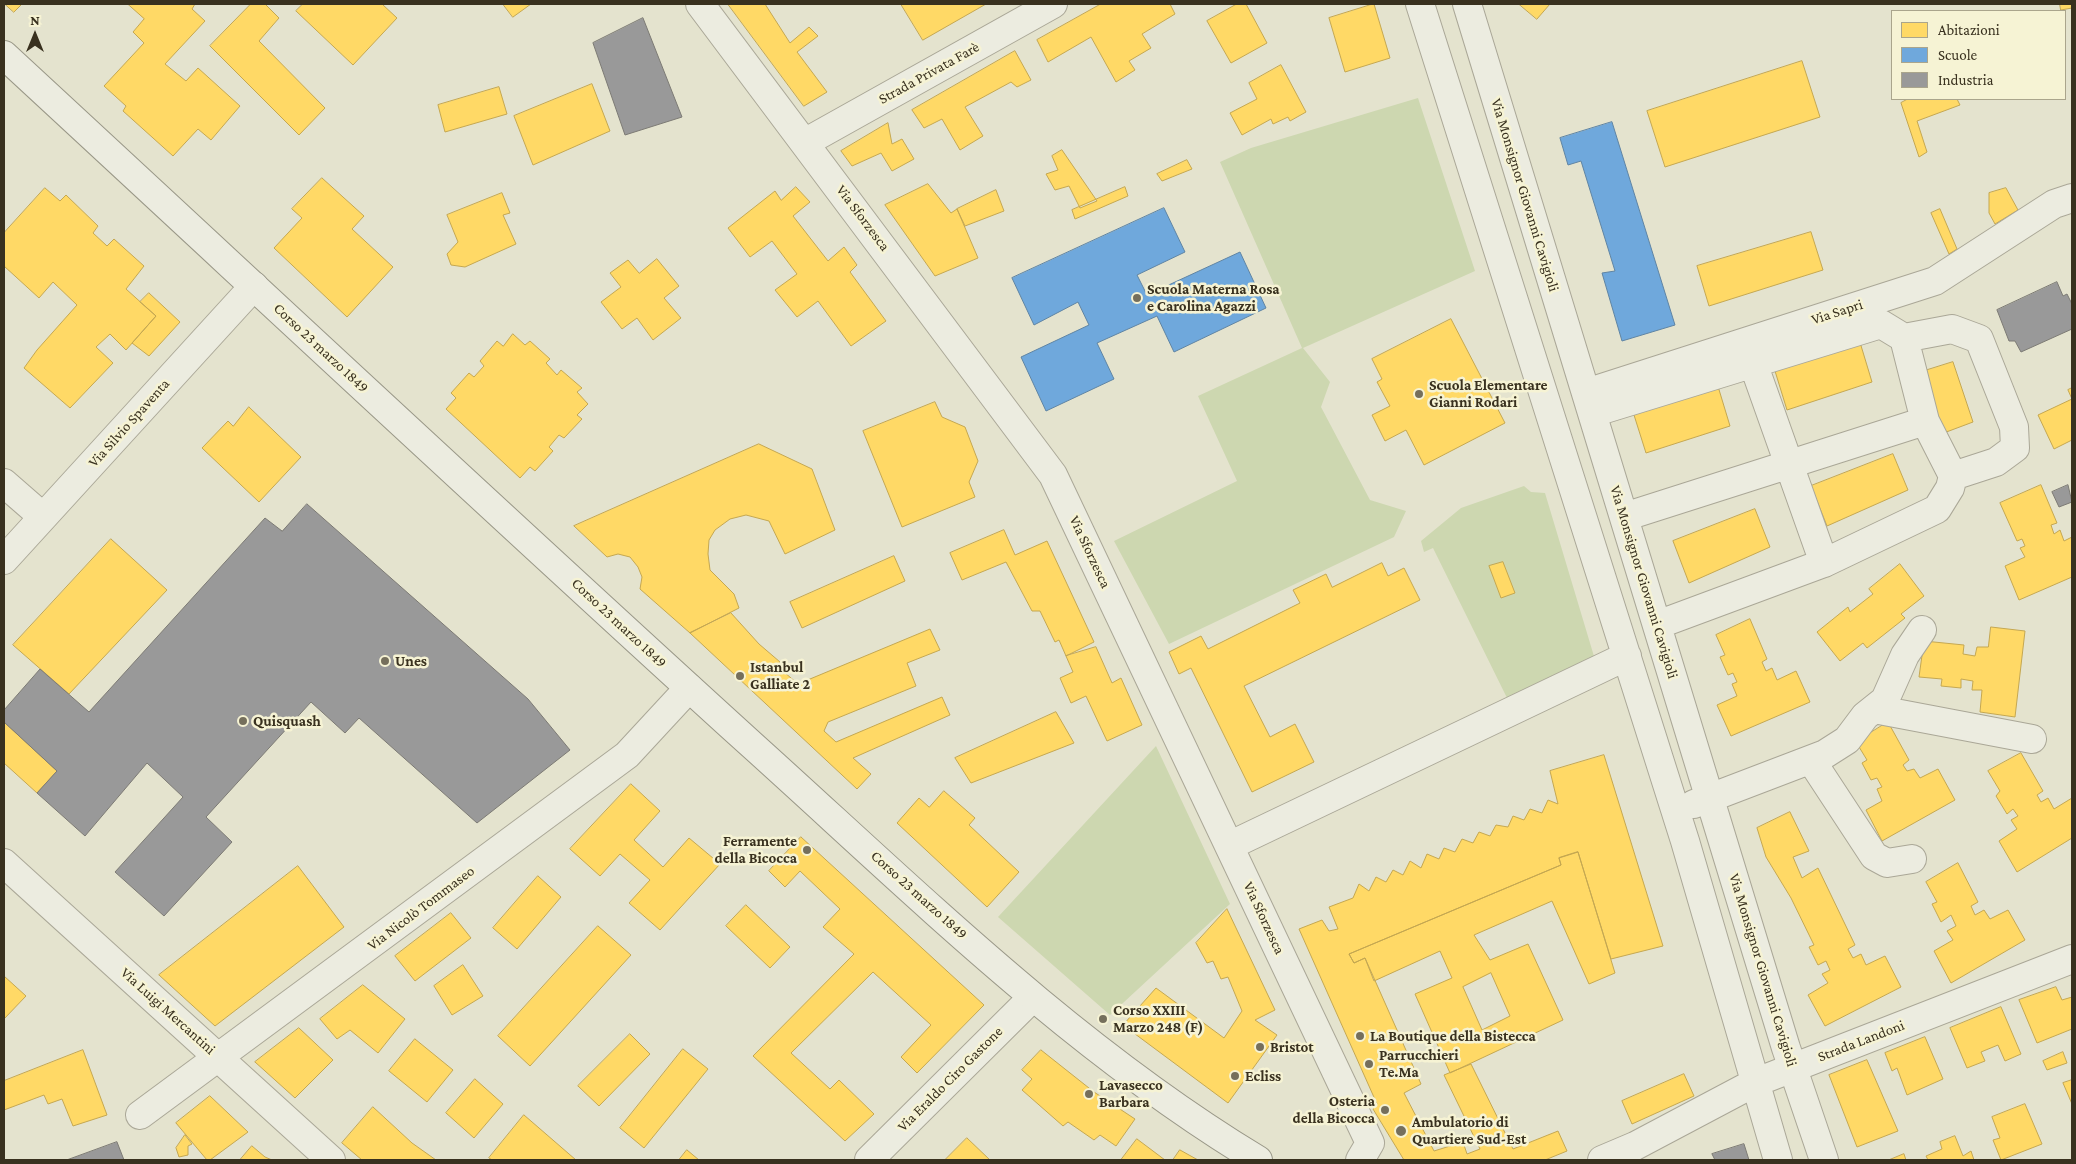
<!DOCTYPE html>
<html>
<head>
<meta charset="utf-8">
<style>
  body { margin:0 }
  #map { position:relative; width:2076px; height:1164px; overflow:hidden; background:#e4e3ce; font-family:"Crimson Pro",serif }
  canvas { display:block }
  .frame { position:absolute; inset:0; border:5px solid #39311f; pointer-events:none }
  .legend { position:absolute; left:1891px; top:10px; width:175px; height:90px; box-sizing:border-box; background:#f6f3d4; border:1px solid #aaa58c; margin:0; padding:6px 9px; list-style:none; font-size:15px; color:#39311f }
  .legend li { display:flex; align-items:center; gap:10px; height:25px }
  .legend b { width:25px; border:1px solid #aaa58c }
  .north { position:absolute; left:10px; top:10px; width:50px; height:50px; -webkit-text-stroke:4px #f6f3d4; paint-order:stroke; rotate:0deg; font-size:14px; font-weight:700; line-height:20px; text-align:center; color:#39311f }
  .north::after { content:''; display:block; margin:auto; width:18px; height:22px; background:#39311f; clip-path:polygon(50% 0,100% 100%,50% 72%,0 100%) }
</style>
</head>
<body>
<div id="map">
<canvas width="2076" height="1164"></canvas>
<div class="frame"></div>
<ul class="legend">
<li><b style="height:14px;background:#ffd966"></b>Abitazioni</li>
<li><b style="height:14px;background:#6fa8dc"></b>Scuole</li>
<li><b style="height:14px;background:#999"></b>Industria</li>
</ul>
<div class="north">N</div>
</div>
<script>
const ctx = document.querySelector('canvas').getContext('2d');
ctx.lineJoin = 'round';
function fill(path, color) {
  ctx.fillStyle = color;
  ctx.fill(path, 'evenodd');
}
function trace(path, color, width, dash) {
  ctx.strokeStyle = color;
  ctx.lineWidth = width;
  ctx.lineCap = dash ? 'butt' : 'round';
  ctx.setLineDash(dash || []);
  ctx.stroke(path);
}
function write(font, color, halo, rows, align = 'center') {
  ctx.font = font + ' "Crimson Pro",serif';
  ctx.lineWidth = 5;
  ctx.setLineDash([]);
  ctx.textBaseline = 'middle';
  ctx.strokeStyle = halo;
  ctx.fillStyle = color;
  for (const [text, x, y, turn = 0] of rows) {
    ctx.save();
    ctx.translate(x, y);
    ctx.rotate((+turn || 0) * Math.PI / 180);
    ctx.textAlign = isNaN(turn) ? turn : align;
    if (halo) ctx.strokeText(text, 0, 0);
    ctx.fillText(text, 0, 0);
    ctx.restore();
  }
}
fill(new Path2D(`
  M1418,98L1475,271L1303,348L1330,382L1321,407L1370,500L1406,511L1394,537L1169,644L1114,541L1237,481L1198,396L1302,348L1220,162L1251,148Z
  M1524,486L1531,492L1545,493L1596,663L1510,704L1433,548L1424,552L1421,541L1461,508Z
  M1156,746L1230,904L1110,1015L998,917Z`), '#cdd7b0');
const homes = new Path2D(`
  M5,4H22L14,12Z
  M128,4H195L192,9L205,21L165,64L186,81L198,68L240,106L211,140L198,129L173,156L123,111L126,106L104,86L144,43L133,32L144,19Z
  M251,4H265L279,18L259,41L325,108L299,135L210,46Z
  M303,4H382L397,18L353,65L296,11Z
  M503,4H531L513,17Z
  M728,4H765L790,43L809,27L818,36L797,52L827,92L804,106Z
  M901,4H986L923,40Z
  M1101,4H1170L1175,14L1142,34L1151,48L1129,61L1135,70L1116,82L1091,37L1048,62L1037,40Z
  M1237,4H1246L1267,43L1231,63L1207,21Z
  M1374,4L1390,58L1345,72L1329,18Z
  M1519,4H1550L1537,19Z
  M2060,4H2072V8L2061,10Z
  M1015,51L1031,80L1017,87L1011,82L965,107L983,136L960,150L942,119L924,128L912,110Z
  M1802,61L1820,117L1665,167L1647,111Z
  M1281,65L1306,112L1290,121L1288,117L1273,124L1271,119L1242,135L1230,113L1257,99L1249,83Z
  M592,84L610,131L533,165L514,116Z
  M499,87L507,114L445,132L438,105Z
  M1908,99H1957L1960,105L1917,121L1927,152L1919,157L1901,103Z
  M888,123L892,144L902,139L914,159L892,171L881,153L852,166L841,151Z
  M1062,150L1097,201L1080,208L1069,186L1055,190L1046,174L1058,170L1052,156Z
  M1187,160L1192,169L1162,181L1157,174Z
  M322,178L364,216L352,229L393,267L347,317L274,248L302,218L292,209Z
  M928,184L951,213L957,209L978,258L935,276L885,205Z
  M796,187L810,202L793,216L828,261L844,247L857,265L850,272L886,321L851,346L818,301L797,317L775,290L797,274L772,241L750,257L728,228L775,191L781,200Z
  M1125,187L1128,196L1075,219L1072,210Z
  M45,188L60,201L66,195L98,226L93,233L107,246L114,239L144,266L126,289L156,316L126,350L110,334L96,347L113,363L70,408L24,368L37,350L77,305L53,282L39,298L4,266V233Z
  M2006,188L2018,210L1995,224L1989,213V193Z
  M996,190L1004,211L965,226L957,209Z
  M502,193L510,213L503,215L516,244L465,267L451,265L447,254L458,242L447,215Z
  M1940,209L1957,249L1949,254L1931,213Z
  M1811,232L1823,270L1709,306L1697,266Z
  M657,259L679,286L664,298L681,318L653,340L637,318L622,329L601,302L621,287L610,273L628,260L639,273Z
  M149,293L180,322L149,356L132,343L156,316L140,302Z
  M1451,319L1505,423L1424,465L1406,430L1385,441L1372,415L1390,406L1377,382L1382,379L1372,359Z
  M513,334L525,345L530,341L550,359L546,363L557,375L561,370L582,388L577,392L588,404L577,415L582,419L564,438L559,435L549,447L553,451L535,471L530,467L520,478L446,409L456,398L451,393L469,373L474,377L484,366L480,361L497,341L503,346Z
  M1859,339L1872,382L1787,410L1775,371Z
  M1953,362L1973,422L1941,434L1918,373Z
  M1717,383L1730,426L1646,453L1634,415Z
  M2072,388V440L2054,449L2038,415L2072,399L2068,390Z
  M935,402L942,417L965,427L978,461L969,482L975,497L902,527L863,431Z
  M249,407L301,457L259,502L202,448L228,421L233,426Z
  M759,444L812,469L835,530L785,554L769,521L746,515L730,519L715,530L709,540L708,554L710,570L734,594L739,608L690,633L640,589L642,577L638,567L630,557L618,554L607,557L574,526Z
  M1893,454L1908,490L1827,526L1811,486Z
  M2041,485L2057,523L2051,525L2054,534L2060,530L2064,541L2072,537V577L2019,600L2005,566L2025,557L2020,548L2025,546L2022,539L2017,541L2000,503Z
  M1755,509L1770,547L1689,583L1673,541Z
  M1004,530L1015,555L1047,541L1094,642L1066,656L1059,640L1055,642L1040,611H1032L1006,562L962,580L950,553Z
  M111,539L167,590L69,694L13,645Z
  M894,556L905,581L802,628L790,602Z
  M1503,562L1515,593L1501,598L1489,566Z
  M1382,563L1388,576L1404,568L1420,600L1244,686L1270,737L1295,724L1314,762L1252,792L1191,668L1179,674L1169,652L1201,636L1208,649L1300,603L1293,590L1326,574L1332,587Z
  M1900,564L1924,596L1901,614L1905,618L1867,648L1863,643L1840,661L1817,632L1848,607L1850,612L1873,594L1869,589Z
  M731,613L759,644L780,662L777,666L798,684L930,629L940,650L907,663L916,686L828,722L824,731L836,742L942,697L950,715L853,758L871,774L857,789L690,633Z
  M1750,619L1767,659L1762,662L1766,671L1772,668L1777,680L1796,671L1810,702L1731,736L1717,705L1737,696L1732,684L1737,682L1733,673L1728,675L1720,657L1725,655L1716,635Z
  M1991,627L2025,631L2015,717L1980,712L1982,690H1972L1973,681L1961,679V688L1941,686L1942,679L1919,677L1924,641L1964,645L1963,654L1975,656L1977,647H1988Z
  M1096,647L1112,683L1121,678L1142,725L1107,741L1086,696L1071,703L1060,678L1073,672L1066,656Z
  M1056,712L1074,743L971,783L955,758Z
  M4,722L57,771L37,793L4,763Z
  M1888,722L1909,760L1903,765L1907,771L1914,769L1920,778L1938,769L1955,800L1882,841L1866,810L1882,801L1877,789L1882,787L1877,778L1871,780L1862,763L1867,760L1856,742Z
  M2021,753L2043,791L2037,795L2041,802L2048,798L2054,809L2072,798V838L2017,872L1999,841L2017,829L2011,820L2018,816L2013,809L2007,814L1996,796L2000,791L1988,771Z
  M1604,755L1663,946L1611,959L1578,852L1559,858L1561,865L1349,954L1354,963L1365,958L1421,1084L1404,1093L1434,1151L1463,1142L1467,1154L1480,1149L1444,1075L1471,1064L1513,1149L1558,1131L1567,1151L1545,1160H1404L1373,1109L1377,1104L1299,929L1322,920L1329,931L1338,929L1329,907L1353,898L1359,884L1369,891L1376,877L1386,882L1393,870L1403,875L1410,861L1421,868L1427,854L1439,859L1444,848L1455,852L1462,839L1473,843L1479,832L1490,836L1496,825L1508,827L1513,816L1524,820L1530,809L1542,813L1548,800L1558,804L1550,771Z
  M631,784L660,811L634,840L663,867L689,838L720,864L660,930L629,903L650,880L620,854L600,876L570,849Z
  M944,791L975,818L969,825L1019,872L987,907L897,823L919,798L929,807Z
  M1790,812L1809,851L1793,857L1802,878L1818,868L1855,945L1848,949L1853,958L1861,954L1866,965L1885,956L1901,987L1825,1026L1808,995L1828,983L1822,974L1830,970L1826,961L1818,965L1809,947L1814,945L1791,898L1766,857L1757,828Z
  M801,837L984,1005L917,1073L901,1057L931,1025L873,972L791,1053L830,1089L839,1080L874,1114L845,1141L753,1056L854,954L823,927L840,909L800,871L785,887L769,871Z
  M1578,852L1615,973L1589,984L1552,901L1474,935L1490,960L1528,944L1563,1020L1450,1073L1415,994L1452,978L1440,951L1374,981L1365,958L1354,963L1349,954L1561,865L1559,858ZM1491,973L1510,1016L1482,1030L1463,987Z
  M1958,863L1978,902L1971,906L1975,915L1984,910L1990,919L2008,910L2025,940L1951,983L1934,951L1953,940L1947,931L1956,926L1951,915L1941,922L1932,904L1937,902L1926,882Z
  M298,866L344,927L215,1026L159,975Z
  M538,876L561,897L517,949L493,928Z
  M746,905L790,947L770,968L726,926Z
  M1227,909L1275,1010L1255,1020L1277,1035L1228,1103L1123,1025L1156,988L1224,1038L1242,1011L1228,977L1221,979L1213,961L1207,963L1196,943Z
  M451,913L471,938L415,981L395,956Z
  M598,926L631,955L530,1066L498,1036Z
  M463,965L483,996L452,1015L434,986Z
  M4,976L26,996L4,1019Z
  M363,985L405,1019L378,1053L350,1030L337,1039L320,1019Z
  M2056,987L2062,1000L2072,997V1029L2037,1043L2019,1000Z
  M2001,1007L2021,1054L2005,1061L1998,1045L1981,1052L1985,1061L1967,1068L1950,1028Z
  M299,1028L333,1060L295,1098L255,1062Z
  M630,1034L650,1054L599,1106L578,1086Z
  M1925,1037L1943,1079L1907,1095L1897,1068L1892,1071L1885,1053Z
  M415,1039L453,1070L427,1102L389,1071Z
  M683,1049L708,1069L644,1148L620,1128Z
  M83,1050L107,1115L73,1126L62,1099L48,1104L44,1095L4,1110V1081Z
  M1041,1050L1094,1092L1135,1119L1116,1146L1100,1135L1094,1140L1068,1122L1063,1126L1022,1090L1032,1079L1022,1070Z
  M2063,1052L2067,1063L2047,1070L2043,1061Z
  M1867,1060L1898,1131L1857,1147L1829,1075Z
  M1684,1074L1694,1096L1632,1124L1622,1101Z
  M475,1079L503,1104L474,1138L446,1113Z
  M2072,1080V1104L2063,1083Z
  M210,1096L248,1132L210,1160H207L176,1123Z
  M2025,1104L2042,1144L2001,1160L1993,1140L2000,1138L1992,1117Z
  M373,1107L412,1143L436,1160H362L342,1143Z
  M524,1115L576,1160H492L489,1158Z
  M185,1135L192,1144L188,1146V1155L179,1157L176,1148Z
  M1955,1136L1963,1156L1971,1151L1974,1160H1928L1926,1156L1942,1149L1940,1142Z
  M967,1138L990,1160H945Z
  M1137,1139L1165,1160H1121Z
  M252,1146L265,1157L272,1160H240Z
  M687,1150L699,1160H679Z
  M1180,1150L1198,1160H1173Z
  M1904,1154L1906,1160H1889Z`);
fill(homes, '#ffd966');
trace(homes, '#c4a751', 1);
const schools = new Path2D(`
  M1612,122L1675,325L1622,341L1602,273L1615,271L1581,161L1568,165L1560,138Z
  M1164,208L1185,252L1137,275L1147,295L1240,252L1266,308L1174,352L1157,316L1097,343L1114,379L1046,411L1021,357L1089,325L1078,302L1034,325L1012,278Z`);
fill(schools, '#6fa8dc');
trace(schools, '#5f84a3', 1);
const industry = new Path2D(`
  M643,18L682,117L625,135L593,43Z
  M2057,282L2063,296L2067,294L2072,304V329L2021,352L2015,341H2009L1997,310Z
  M2068,485L2072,502L2059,507L2052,492Z
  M307,504L528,699L570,750L477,823L359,718L345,733L311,702L206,817L232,842L164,916L115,872L183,797L147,763L85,836L37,793L57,771L4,722V710L40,669L89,712L265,518L282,531Z
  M117,1142L124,1160H67Z
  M1744,1144L1749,1160H1715L1712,1154Z`);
fill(industry, '#999');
trace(industry, '#7c7a74', 1);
const street = new Path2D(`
  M700,4L1053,475L1370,1143L1360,1160
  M1420,4L1685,841L1778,1160
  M1467,4L1786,1048L1824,1160
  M806,142L1053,4
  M1753,363L1824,563
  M1586,393L1935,281L2054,204L2072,198
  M1592,413L1881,324L1904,338
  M4,483L43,517
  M1624,517L1925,421L1904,338L1952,329L1979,339L2014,427L2015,448L1996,462L1953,476L1925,421
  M4,560L254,286
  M1657,625L1824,563L1937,509L1950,488L1953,476
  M1874,709L2032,739
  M1811,760L1874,856L1887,863L1912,859
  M1694,804L1825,754L1847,740L1865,716L1885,700L1905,655L1922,630
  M1229,846L1627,656
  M4,863L331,1160
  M140,1115L627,755L689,688
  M869,1160L1032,998
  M1602,1160L1635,1146L1754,1083L2072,959`);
const secondary = new Path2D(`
  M4,55C253,285 501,517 752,745C914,891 1071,1047 1258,1160`);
trace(street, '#aaa797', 30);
trace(secondary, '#999787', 30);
trace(street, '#ecece0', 28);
trace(secondary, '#ecece0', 28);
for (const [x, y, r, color] of [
  [1137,298,5,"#756f5c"],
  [1419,394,5,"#756f5c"],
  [385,661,5,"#756f5c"],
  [740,676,5,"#756f5c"],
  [243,721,5,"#756f5c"],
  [807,850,5,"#756f5c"],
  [1103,1019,5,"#756f5c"],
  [1360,1036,5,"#756f5c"],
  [1260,1047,5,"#756f5c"],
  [1369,1064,5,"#756f5c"],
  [1235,1076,5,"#756f5c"],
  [1089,1094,5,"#756f5c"],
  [1385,1110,5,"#756f5c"],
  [1401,1131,6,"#756f5c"]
]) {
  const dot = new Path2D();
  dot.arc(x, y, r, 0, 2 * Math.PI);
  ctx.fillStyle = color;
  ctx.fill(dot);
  trace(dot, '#f6f3d4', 2);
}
write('15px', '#39311f', '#f6f3d4', [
  ["Strada Privata Farè",929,73,-29],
  ["Via Monsignor Giovanni Cavigioli",1525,195,73],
  ["Via Sforzesca",863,218,53],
  ["Via Sapri",1837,312,-18],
  ["Corso 23 marzo 1849",321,348,43],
  ["Via Silvio Spaventa",129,423,-48],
  ["Via Sforzesca",1090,552,65],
  ["Via Monsignor Giovanni Cavigioli",1644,582,73],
  ["Corso 23 marzo 1849",619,623,43],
  ["Corso 23 marzo 1849",919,895,42],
  ["Via Nicolò Tommaseo",421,908,-37],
  ["Via Sforzesca",1264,918,65],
  ["Via Monsignor Giovanni Cavigioli",1763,970,73],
  ["Via Luigi Mercantini",168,1011,42],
  ["Strada Landoni",1861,1041,-21],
  ["Via Eraldo Ciro Gastone",950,1079,-45]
]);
write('bold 15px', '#39311f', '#f6f3d4', [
  ["Scuola Materna Rosa",1147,289],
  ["e Carolina Agazzi",1147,306],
  ["Scuola Elementare",1429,385],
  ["Gianni Rodari",1429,402],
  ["Unes",395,661],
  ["Istanbul",750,667],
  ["Galliate 2",750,684],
  ["Quisquash",253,721],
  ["Ferramente",797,841,"right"],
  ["della Bicocca",797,858,"right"],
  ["Corso XXIII",1113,1010],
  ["Marzo 248 (F)",1113,1027],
  ["La Boutique della Bistecca",1370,1036],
  ["Bristot",1270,1047],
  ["Parrucchieri",1379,1055],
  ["Te.Ma",1379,1072],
  ["Ecliss",1245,1076],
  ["Lavasecco",1099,1085],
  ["Barbara",1099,1102],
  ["Osteria",1375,1101,"right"],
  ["della Bicocca",1375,1118,"right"],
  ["Ambulatorio di",1412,1122],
  ["Quartiere Sud-Est",1412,1139]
], 'left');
</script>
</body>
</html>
